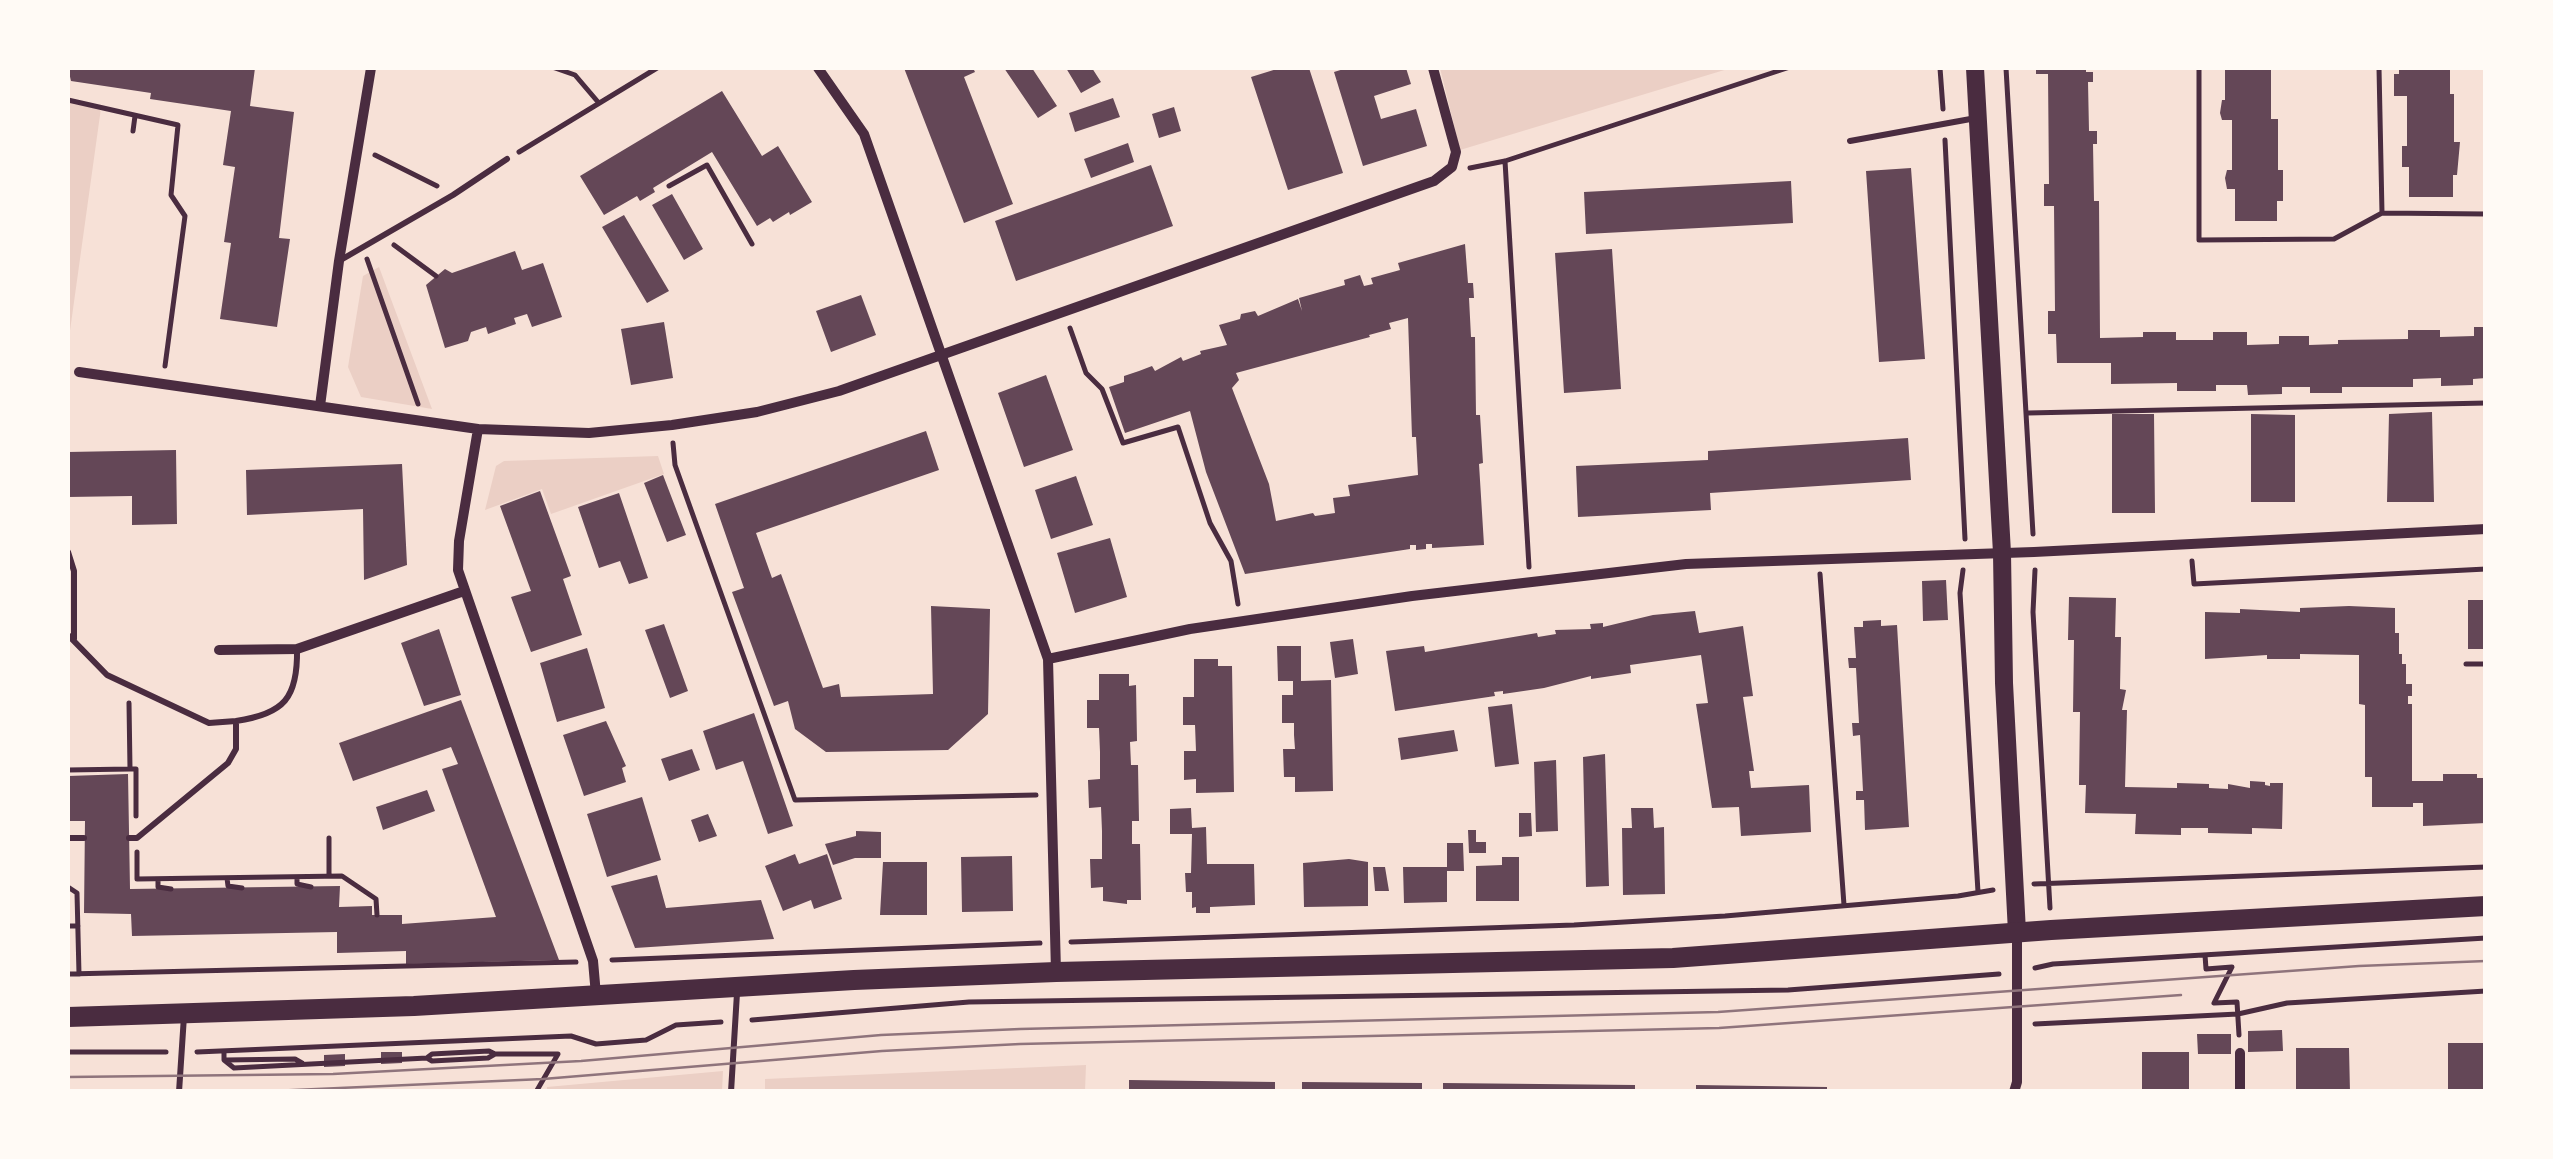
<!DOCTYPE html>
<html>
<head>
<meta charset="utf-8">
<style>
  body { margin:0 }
  #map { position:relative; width:2553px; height:1159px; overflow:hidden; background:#f7e1d7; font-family:"Crimson Pro",serif }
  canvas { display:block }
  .frame { position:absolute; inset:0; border:70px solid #fffaf5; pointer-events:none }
</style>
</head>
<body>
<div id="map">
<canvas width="2553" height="1159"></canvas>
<div class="frame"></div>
</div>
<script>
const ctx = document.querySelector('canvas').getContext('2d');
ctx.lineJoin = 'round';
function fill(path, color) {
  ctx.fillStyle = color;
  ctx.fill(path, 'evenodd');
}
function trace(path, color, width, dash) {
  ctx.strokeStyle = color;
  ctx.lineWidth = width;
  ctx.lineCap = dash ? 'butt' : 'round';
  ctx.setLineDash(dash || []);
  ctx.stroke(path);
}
fill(new Path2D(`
  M1440,68H1731L1460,150Z
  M68,100L101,108L68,345Z
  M379,267L432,409L361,397L348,367L363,276Z
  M658,456L664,474L551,514L542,489L485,510L496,466L504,461Z
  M1086,1065L1085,1091H765V1079Z
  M723,1071L722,1091H547V1087Z`), '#ebcfc5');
fill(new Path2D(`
  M68,68H255L250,106L294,112L279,238L290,239L277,327L220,319L231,243L224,242L235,167L223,165L231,111L150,99L151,93L71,81Z
  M904,68H973L975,72L964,77L1013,204L964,223Z
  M1004,68H1032L1057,106L1038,118Z
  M1066,68H1092L1101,82L1081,93Z
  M1280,68H1309L1343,173L1288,190L1251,77Z
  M1347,68H1406L1411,84L1374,96L1381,119L1416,109L1427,146L1363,166L1334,72Z
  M2036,68H2086V72H2093V82H2088L2089,131H2097V144H2093L2094,201H2099L2100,338L2143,337V332H2176V340H2213V332H2247V345L2279,344V336H2309V345L2338,344V340L2408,339V330H2440V337L2474,336V327H2486V378L2473,379V385L2441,386V378L2413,379V387H2342V393H2310V387H2282V394L2248,395L2247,385H2216V391H2177V383L2111,384V363H2057L2056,334H2048V311H2055L2054,206H2044V184H2049L2048,74H2036Z
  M2225,68H2271V119H2278V170H2283V201H2277V221H2235V189H2227L2225,178L2227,170H2232V120H2222L2220,113L2222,100H2225Z
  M2399,68H2450V94H2454V142H2460L2457,175H2453V197H2409V167H2402V146H2407V96H2394V74H2399Z
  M722,91L762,156L778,146L812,202L790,215L789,212L773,222L770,218L757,226L712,152L653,188L655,192L640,201L637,196L604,215L580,176Z
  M1113,98L1120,117L1075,132L1069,113Z
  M1174,107L1181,131L1159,138L1152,114Z
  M1128,143L1134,162L1091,178L1084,159Z
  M1151,165L1173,226L1016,281L995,221Z
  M1911,168L1925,359L1879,362L1866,171Z
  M1791,181L1793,223L1586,234L1584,192Z
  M672,194L703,249L684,260L652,205Z
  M624,215L669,291L647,303L602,227Z
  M1465,244L1468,283H1473L1474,298H1469L1471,337H1475L1476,415H1480L1483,463L1479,464L1484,545L1432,548V544H1426V549L1416,550V545H1410V549L1245,574L1206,472L1190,411L1125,433L1109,387L1124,382V376L1139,371L1152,366L1155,371L1181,357L1183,361L1201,354L1200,351L1227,345L1219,325L1240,319L1241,314L1255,311L1258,316L1298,299L1302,311L1299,298L1345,285L1344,280L1360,275L1364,286L1373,284L1371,278L1400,270L1398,263ZM1408,318L1412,437H1416L1418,475L1348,485L1350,496L1333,498L1335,513L1315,516L1313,513L1276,521L1269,484L1232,388L1239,380L1236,373L1370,337L1369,335L1391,329L1389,323Z
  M1612,249L1621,389L1564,393L1555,253Z
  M515,251L522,270L543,263L562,317L532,327L527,314L514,318L516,324L488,334L486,327L471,332L468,341L445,348L426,285L445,269L452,273Z
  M861,295L876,335L831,352L816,311Z
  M664,322L673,378L631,385L621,329Z
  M1046,375L1073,450L1024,467L998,393Z
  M2432,412L2434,502H2387L2389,414Z
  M2112,414H2154L2155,513H2112Z
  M2251,414L2295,415V502H2251Z
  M926,431L939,470L756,533L772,578L781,574L823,688L839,684L841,697L933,694L931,606L990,609L988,714L948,750L826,752L795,729L788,701L774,706L732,592L744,588L715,504Z
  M1908,438L1911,480L1710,493L1711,510L1578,517L1576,466L1708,460V451Z
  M176,450L177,524L132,525V496L68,497V452Z
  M402,464L407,565L364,580L363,509L247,515L246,470Z
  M663,475L686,535L667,542L644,483Z
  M1076,476L1093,525L1051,539L1035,490Z
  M540,491L571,576L563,579L582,635L531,652L511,597L531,591L500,506Z
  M619,493L648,578L629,584L620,561L599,568L578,507Z
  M1110,538L1127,597L1075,613L1057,553Z
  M1946,580L1948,620L1923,621L1922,581Z
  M2069,597L2116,598L2115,637H2121L2120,689L2126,690L2122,710H2127L2125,787L2177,788V783L2209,784V788L2228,789V784L2250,788V781L2265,782V785L2270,786V783H2283L2282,829L2252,828V834L2208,833V828H2181V835L2135,834L2136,814L2085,813L2086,785H2079L2080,712H2073L2074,640H2068Z
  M2468,600H2486V649H2468Z
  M2349,606L2395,608V633H2399V654H2402V664H2406V684H2412V696H2408V704H2412V781H2443V774H2477V778H2486V823L2423,826V803H2413V807H2372V777H2365V705L2359,704V655L2300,654V659H2267V655L2205,659V612L2240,613V609L2300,612V608Z
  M1695,611L1699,633L1743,626L1753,696L1743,697L1754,771H1749L1751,788L1809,785L1811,832L1741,836L1739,807L1712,808L1696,704L1708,703L1701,655L1630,665L1631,673L1591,679V676L1544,688L1503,694V691L1494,692L1495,696L1395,711L1386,651L1424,646L1425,652L1537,633L1538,637L1556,634L1555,630L1591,629L1590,624L1603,623V627L1653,615Z
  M1881,620V626L1897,625L1909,827L1865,830L1864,800H1856V791H1863L1860,735L1853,736L1852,723H1859L1856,668H1849L1848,658H1856L1854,627H1863V621Z
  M664,624L688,691L670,698L645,630Z
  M439,629L461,695L424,706L401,643Z
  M1353,639L1358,674L1335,678L1330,642Z
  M1277,646H1301V681L1331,680L1333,791L1295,792V777H1284L1283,749H1295L1294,735V723H1282V695H1293V681H1278Z
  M587,648L605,708L557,722L540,663Z
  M1194,659H1218V666H1232L1234,792L1196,793V779L1184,780V751H1196L1195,725H1183V697H1194Z
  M1099,674H1129V686L1136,685L1137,741L1130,742L1131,765H1138L1139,821H1132V844H1140L1141,900H1127V904L1103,901V887L1091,888L1090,859H1102V831L1101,807L1089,808L1088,780L1100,779V752L1099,728H1087V700H1099Z
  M461,700L559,960L406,964V951L337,953V932L132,936L131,914L84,913L85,821H68V776L128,774L130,889L340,886L339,907L372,906V915H402V924L496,917L442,769L458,764L451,747L353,781L339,743Z
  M1512,704L1519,764L1495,767L1488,707Z
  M754,713L793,826L768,834L743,761L716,770L703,731Z
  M606,721L626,766L622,768L626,782L584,796L563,735Z
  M1454,730L1458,751L1401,760L1398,738Z
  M692,749L700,770L669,781L661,759Z
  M1605,754L1609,886L1586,887L1583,757Z
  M1556,760L1558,831L1536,832L1534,762Z
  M427,790L435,811L383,830L376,807Z
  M642,797L661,860L607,877L587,814Z
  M1191,808L1192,828L1206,827L1207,864H1254L1255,905L1210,907V913H1196V907L1192,908V892H1186L1185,873H1191L1192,834H1170V809Z
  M1631,808H1653L1654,828L1664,827L1665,894L1623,895L1622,828H1632Z
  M1519,813H1531L1532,836L1519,837Z
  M708,814L717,836L699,842L691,820Z
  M1468,830H1476V842H1486V853H1469Z
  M856,831L881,832V858H855L833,865L825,844L856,836Z
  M1447,843H1463L1464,871H1447V902L1404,903L1403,867H1447Z
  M795,854L799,864L827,854L842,899L814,909L811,900L783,911L765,866Z
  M1012,856L1013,911L962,912L961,857Z
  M1502,857H1519V901H1476V866L1502,865Z
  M1349,859L1368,862V906L1304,907L1303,863Z
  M883,862H927V915H880Z
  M1373,867H1385L1389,891H1375Z
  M657,875L666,908L761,900L774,939L635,948L611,886Z
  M2282,1030L2283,1051L2248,1052V1031Z
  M2197,1034H2231V1054H2198Z
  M2448,1043H2486V1092H2448Z
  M2296,1048H2349L2350,1092H2296Z
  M381,1052H402V1063L381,1064Z
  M2142,1052H2189V1092H2142Z
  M345,1054V1066L324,1067V1055Z
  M1129,1080L1275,1082V1092H1129Z
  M1302,1082L1422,1083V1092H1302Z
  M1443,1083L1635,1085V1092H1443Z
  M1696,1085L1827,1087V1092H1696Z`), '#644757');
trace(new Path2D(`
  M555,68L575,75L598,102
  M1940,68L1943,109
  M2006,68L2033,534
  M2199,68V240L2334,239L2382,213L2486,214
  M2379,68L2382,213
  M68,100L178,125L171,195L185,216L165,366
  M133,131L135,116
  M1945,140L1965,539
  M519,152L657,68
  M375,155L437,186
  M1505,161L1529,567
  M1470,168L1505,161L1787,68
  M669,186L707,165L752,244
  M394,245L436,276
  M367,259L418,404
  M1070,328L1086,373L1102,389L1123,443L1178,427L1210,523L1231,561L1238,604
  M2028,413L2486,403
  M673,443L675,465L795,800L1036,795
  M2192,561L2194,584L2486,569
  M1963,570L1960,593L1978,892
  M2035,570L2033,612L2050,908
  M1820,574L1844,905
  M2466,664H2486
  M129,703L130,769H136V816
  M68,770L130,769
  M329,838V876
  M137,852V879L342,876L376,899L377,915
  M297,877V884L311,887
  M227,878L228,886L242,888
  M158,879V887L171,889
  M2034,884L2486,867
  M68,887L77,893L79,974
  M68,926H78
  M1071,942L1574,925L1725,916L1958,896L1993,890
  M2205,955L2206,969L2232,967L2214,1003L2237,1002L2239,1035
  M612,960L1040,943
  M2035,968L2053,964L2486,938
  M68,974L576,962
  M752,1020L969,1002L1788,990L1999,974
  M2035,1024L2238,1014L2287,1003L2486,991
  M68,1052H166
  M197,1052L571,1036L596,1044L646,1040L676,1025L721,1022
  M224,1052V1060L234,1068L427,1058L432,1061L488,1058L495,1054
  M428,1057L432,1054L489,1051L495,1054H558L536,1092
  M226,1060L295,1059L302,1063`), '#4a2c40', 5);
trace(new Path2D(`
  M1850,141L1976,118
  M339,261L453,195L507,159
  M68,552L74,571V639
  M68,635L107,675L209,723L236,721
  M68,838H84
  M129,838H137L228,763L236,749V721C284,714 298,698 297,649
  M179,1092L184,1016
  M731,1092L737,993`), '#4a2c40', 6);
trace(new Path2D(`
  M818,68L864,134L1048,659L1056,972
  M79,372L478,429L589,433L672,425L757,412L839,391L1434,181L1452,167L1456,152L1433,68
  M320,406L339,261L371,68
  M478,429L459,541L458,570L593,961L596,995
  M219,650L297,649L464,591
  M1048,659L1190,629L1412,596L1686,564L2034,552L2486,529
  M2240,1053V1092
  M2014,1092L2017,1082V933`), '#4a2c40', 10);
trace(new Path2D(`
  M1975,68L2002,553L2004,683L2017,932`), '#4a2c40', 18);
trace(new Path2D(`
  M68,1017L414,1006L854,980L1056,972L1673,958L2051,930L2486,906`), '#4a2c40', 20);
trace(new Path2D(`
  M68,1077L333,1074L581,1061L881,1035L1020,1029L1718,1012L2359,966L2486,961
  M249,1092L543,1079L882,1051L1020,1044L1719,1028L2181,995`), '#8f747c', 2.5);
</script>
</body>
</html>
